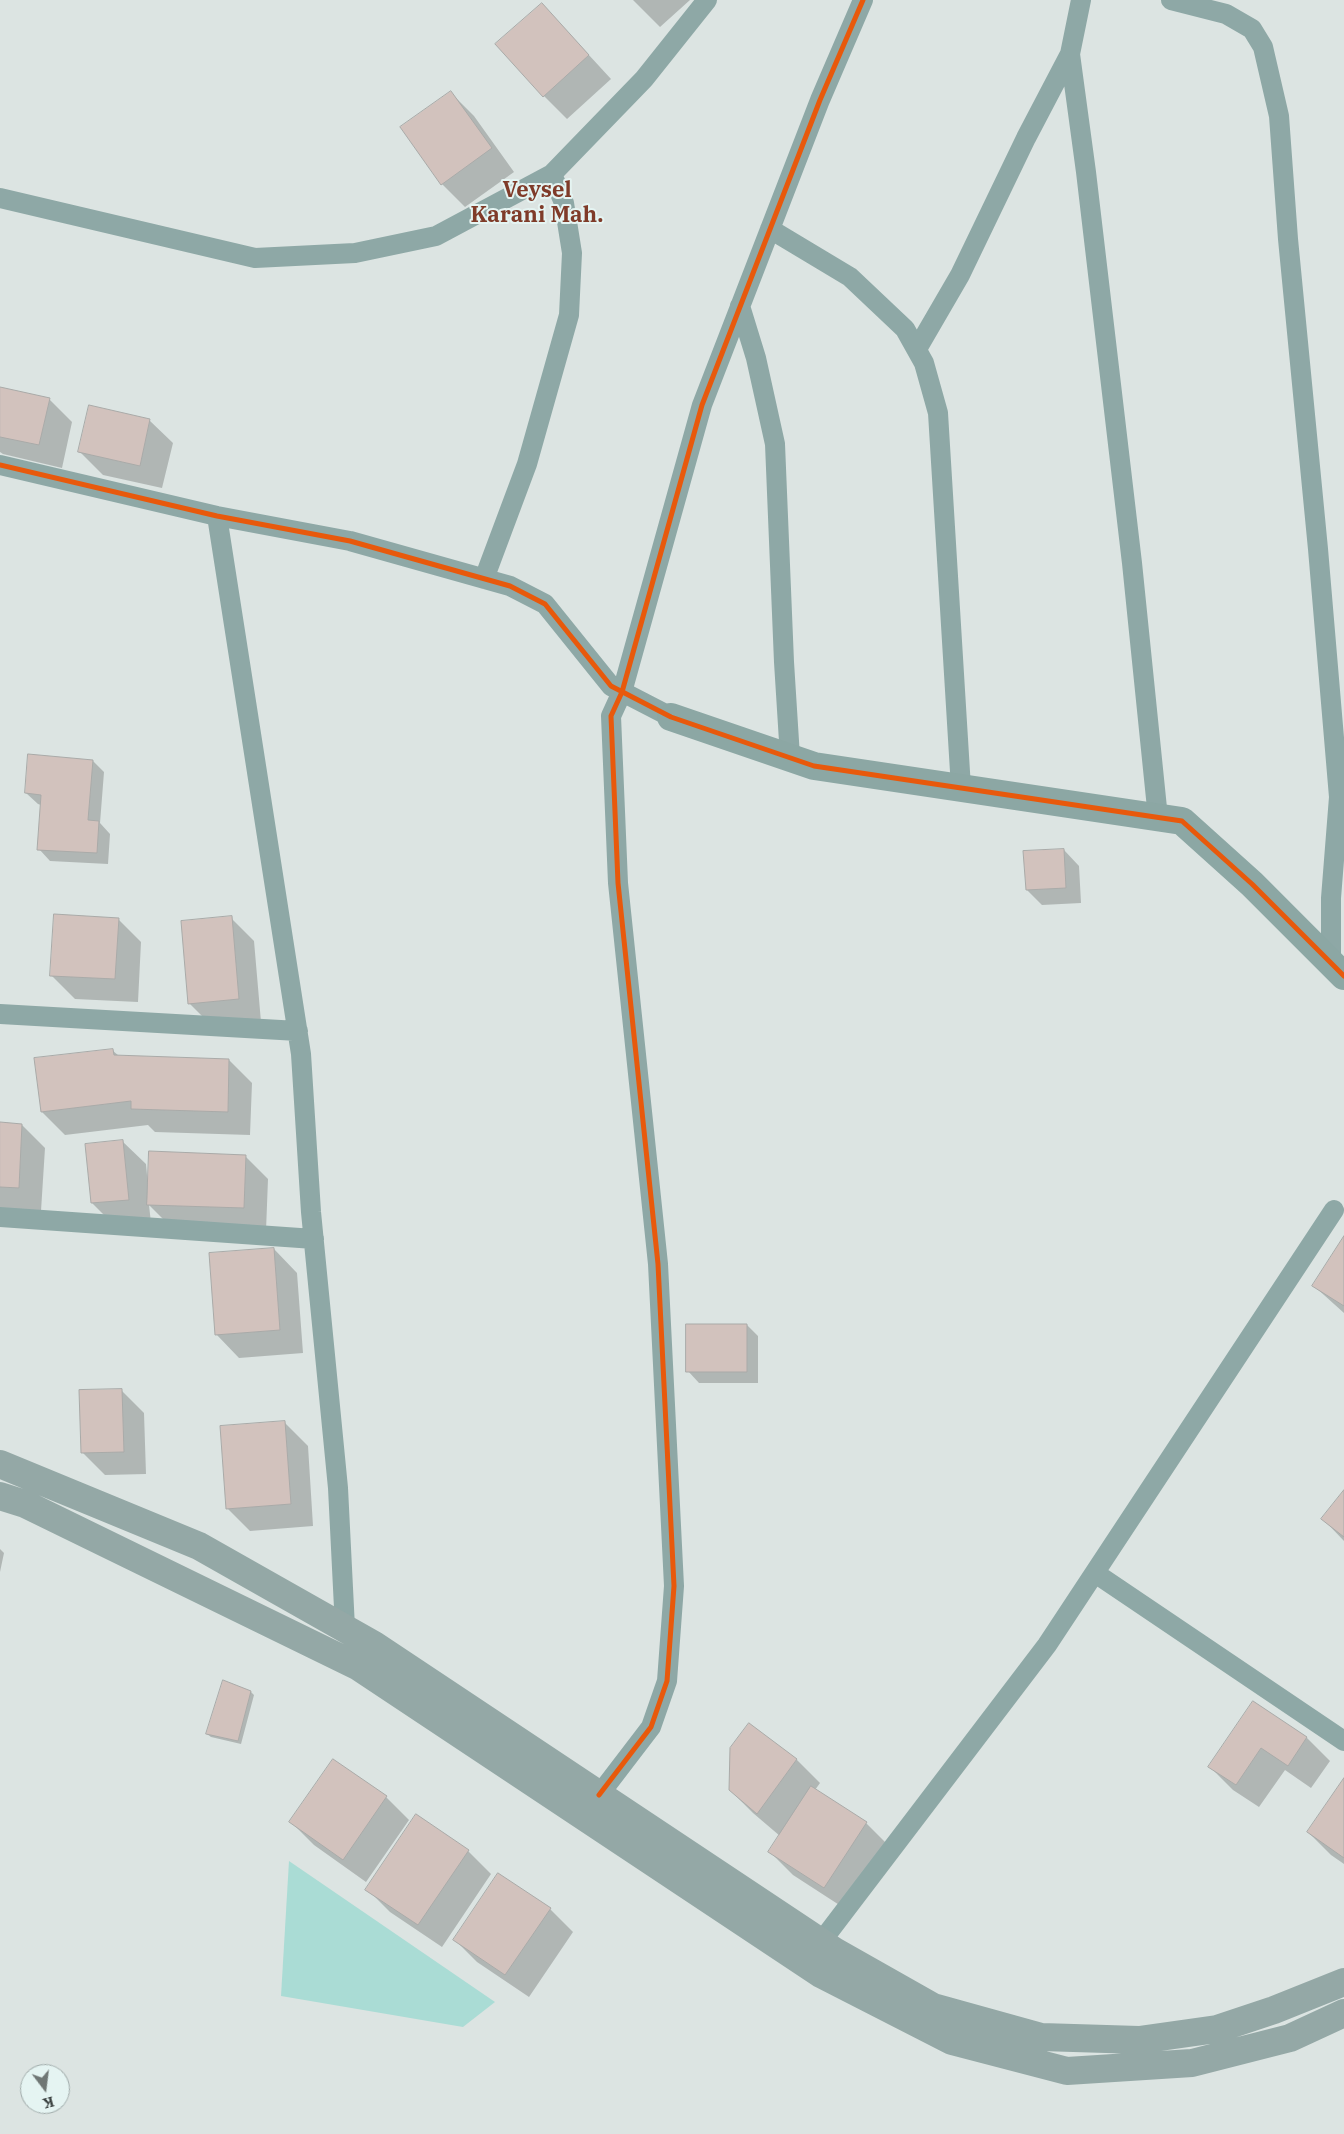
<!DOCTYPE html>
<html>
<head>
<meta charset="utf-8">
<style>
  body { margin:0 }
  #map { position:relative; width:1344px; height:2134px; overflow:hidden; background:#dce4e2; font-family:"IBM Plex Serif",serif }
  canvas { display:block }
  .north { position:absolute; left:20px; top:2064px; width:50px; height:50px; box-sizing:border-box; background:#e5f4f2; border:1px solid #9faaa9; border-radius:50%; rotate:165deg; font-size:14px; font-weight:700; line-height:20px; text-align:center; color:#363c3b }
  .north::after { content:''; display:block; margin:auto; width:18px; height:22px; background:#707775; clip-path:polygon(50% 0,100% 100%,50% 72%,0 100%) }
</style>
</head>
<body>
<div id="map">
<canvas width="1344" height="2134"></canvas>
<div class="north">K</div>
</div>
<script>
const ctx = document.querySelector('canvas').getContext('2d');
ctx.lineJoin = 'round';
function fill(path, color) {
  ctx.fillStyle = color;
  ctx.fill(path, 'evenodd');
}
function trace(path, color, width, dash) {
  ctx.strokeStyle = color;
  ctx.lineWidth = width;
  ctx.lineCap = dash ? 'butt' : 'round';
  ctx.setLineDash(dash || []);
  ctx.stroke(path);
}
function write(font, color, halo, rows, align = 'center') {
  ctx.font = font + ' "IBM Plex Serif",serif';
  ctx.lineWidth = 4;
  ctx.setLineDash([]);
  ctx.textBaseline = 'middle';
  ctx.strokeStyle = halo;
  ctx.fillStyle = color;
  for (const [text, x, y, turn = 0] of rows) {
    ctx.save();
    ctx.translate(x, y);
    ctx.rotate((+turn || 0) * Math.PI / 180);
    ctx.textAlign = isNaN(turn) ? turn : align;
    if (halo) ctx.strokeText(text, 0, 0);
    ctx.fillText(text, 0, 0);
    ctx.restore();
  }
}
fill(new Path2D(`
  M289,1861L495,2002L463,2027L281,1996Z`), '#aadcd5');
fill(new Path2D(`
  M633,0H690L660,27Z
  M542,4L611,79L567,119L544,96Z
  M451,93L474,116L514,172L465,207L442,184L402,128Z
  M0,389L49,399L72,422L62,468L3,454L0,452Z
  M149,420L173,443L162,488L103,475L80,452Z
  M93,761L104,772L100,823L110,834L108,864L50,861L39,849L41,805L38,804L26,793Z
  M1064,850L1079,866L1081,903L1042,905L1027,890Z
  M231,918L254,941L261,1022L212,1026L189,1003Z
  M118,919L141,942L138,1002L75,999L51,975Z
  M112,1050L119,1056L229,1060L252,1083L250,1135L155,1132L148,1125L65,1135L42,1112Z
  M0,1124L22,1125L45,1148L41,1211L0,1208Z
  M122,1141L146,1164L148,1186L245,1156L268,1179L266,1231L172,1228L149,1205L151,1223L115,1226L92,1203Z
  M1344,1246V1313L1314,1286Z
  M274,1249L297,1273L303,1353L239,1358L216,1334Z
  M747,1325L758,1336V1383H699L688,1371Z
  M121,1390L144,1413L146,1474L105,1475L82,1452Z
  M285,1423L308,1446L313,1526L250,1531L227,1508Z
  M1344,1492V1541L1323,1519Z
  M0,1549L4,1553L0,1572Z
  M251,1692L254,1695L241,1744L211,1737L207,1734Z
  M1254,1702L1307,1738L1330,1761L1311,1788L1285,1770L1259,1807L1233,1790L1210,1767Z
  M749,1724L797,1760L820,1783L815,1790L866,1823L889,1846L847,1910L793,1875L770,1852L780,1836L753,1813L730,1790Z
  M1344,1780V1864L1331,1855L1308,1832Z
  M386,1797L409,1820L366,1882L314,1845L291,1822Z
  M468,1851L491,1874L442,1947L390,1912L367,1889Z
  M550,1909L573,1932L529,1997L477,1962L454,1939Z`), '#0003');
const building = new Path2D(`
  M542,3L589,55L543,97L495,44Z
  M451,91L492,148L441,185L400,127Z
  M0,387L50,398L39,445L0,437Z
  M89,405L150,419L140,466L78,452Z
  M28,754L93,760L88,820L99,821L97,853L37,850L41,795L25,793Z
  M1064,849L1066,888L1026,890L1023,851Z
  M54,914L119,918L115,979L50,976Z
  M232,916L239,999L188,1004L181,921Z
  M113,1049L114,1055L229,1059L228,1112L131,1109V1101L41,1112L34,1058Z
  M0,1122L22,1124L19,1188L0,1187Z
  M123,1140L129,1200L91,1203L85,1144Z
  M149,1151L246,1155L244,1208L147,1205Z
  M1344,1236V1306L1312,1286Z
  M274,1248L280,1330L215,1335L209,1253Z
  M686,1324H747V1372H686Z
  M122,1389L124,1452L81,1453L79,1390Z
  M285,1421L291,1504L226,1509L220,1426Z
  M1344,1490V1537L1321,1519Z
  M223,1680L251,1691L238,1741L206,1734Z
  M1253,1701L1307,1737L1288,1766L1261,1748L1236,1785L1208,1767Z
  M749,1723L797,1759L757,1814L729,1790L730,1748Z
  M333,1759L387,1796L343,1860L289,1822Z
  M1344,1778V1858L1307,1832Z
  M811,1786L867,1822L824,1888L768,1852Z
  M416,1814L469,1850L418,1925L365,1890Z
  M498,1873L551,1908L505,1975L453,1940Z`);
fill(building, '#d2c2bd');
trace(building, '#a9aaa8', 1);
trace(new Path2D(`
  M1081,0L1070,54L1086,172L1132,563L1158,818
  M1171,0L1226,14L1252,29L1263,47L1279,116L1288,239L1318,549L1339,797L1331,898V961
  M0,198L255,258L355,253L436,236L552,174L644,79L707,0
  M770,229L850,277L905,329L924,363L938,413L961,788
  M740,306L756,358L775,444L784,662L790,757
  M917,349L960,275L1026,138L1070,54
  M0,465L217,516L350,541L510,586L545,604L611,686L671,717
  M217,516L301,1054L311,1212L338,1488L345,1628
  M484,579L527,464L569,315L572,253L564,203L552,174
  M0,1014L298,1031
  M0,1217L314,1239
  M1095,1573L1344,1741
  M599,1795L651,1727L667,1681L674,1586L658,1264L618,883L611,716L622,692L702,405L820,100L863,0
  M821,1942L1047,1645L1334,1210`), '#8ea8a6', 20);
trace(new Path2D(`
  M671,717L814,766L1182,821L1252,884L1344,976`), '#8ca7a4', 28);
trace(new Path2D(`
  M0,1464L199,1546L374,1645L834,1951L933,2007L1041,2037L1139,2040L1217,2029L1274,2010L1344,1982
  M0,1496L25,1504L359,1667L821,1974L952,2041L1067,2071L1192,2063L1290,2038L1344,2013`), '#94a8a6', 28);
trace(new Path2D(`
  M0,465L217,516L350,541L510,586L545,604L611,686L671,717L814,766L1182,821L1252,884L1344,976
  M599,1795L651,1727L667,1681L674,1586L658,1264L618,883L611,716L622,692L702,405L820,100L863,0`), '#e8590c', 5);
write('bold 22px', '#7f3b29', '#e5f4f2', [
  ["Veysel",537,191],
  ["Karani Mah.",537,216]
]);
</script>
</body>
</html>
